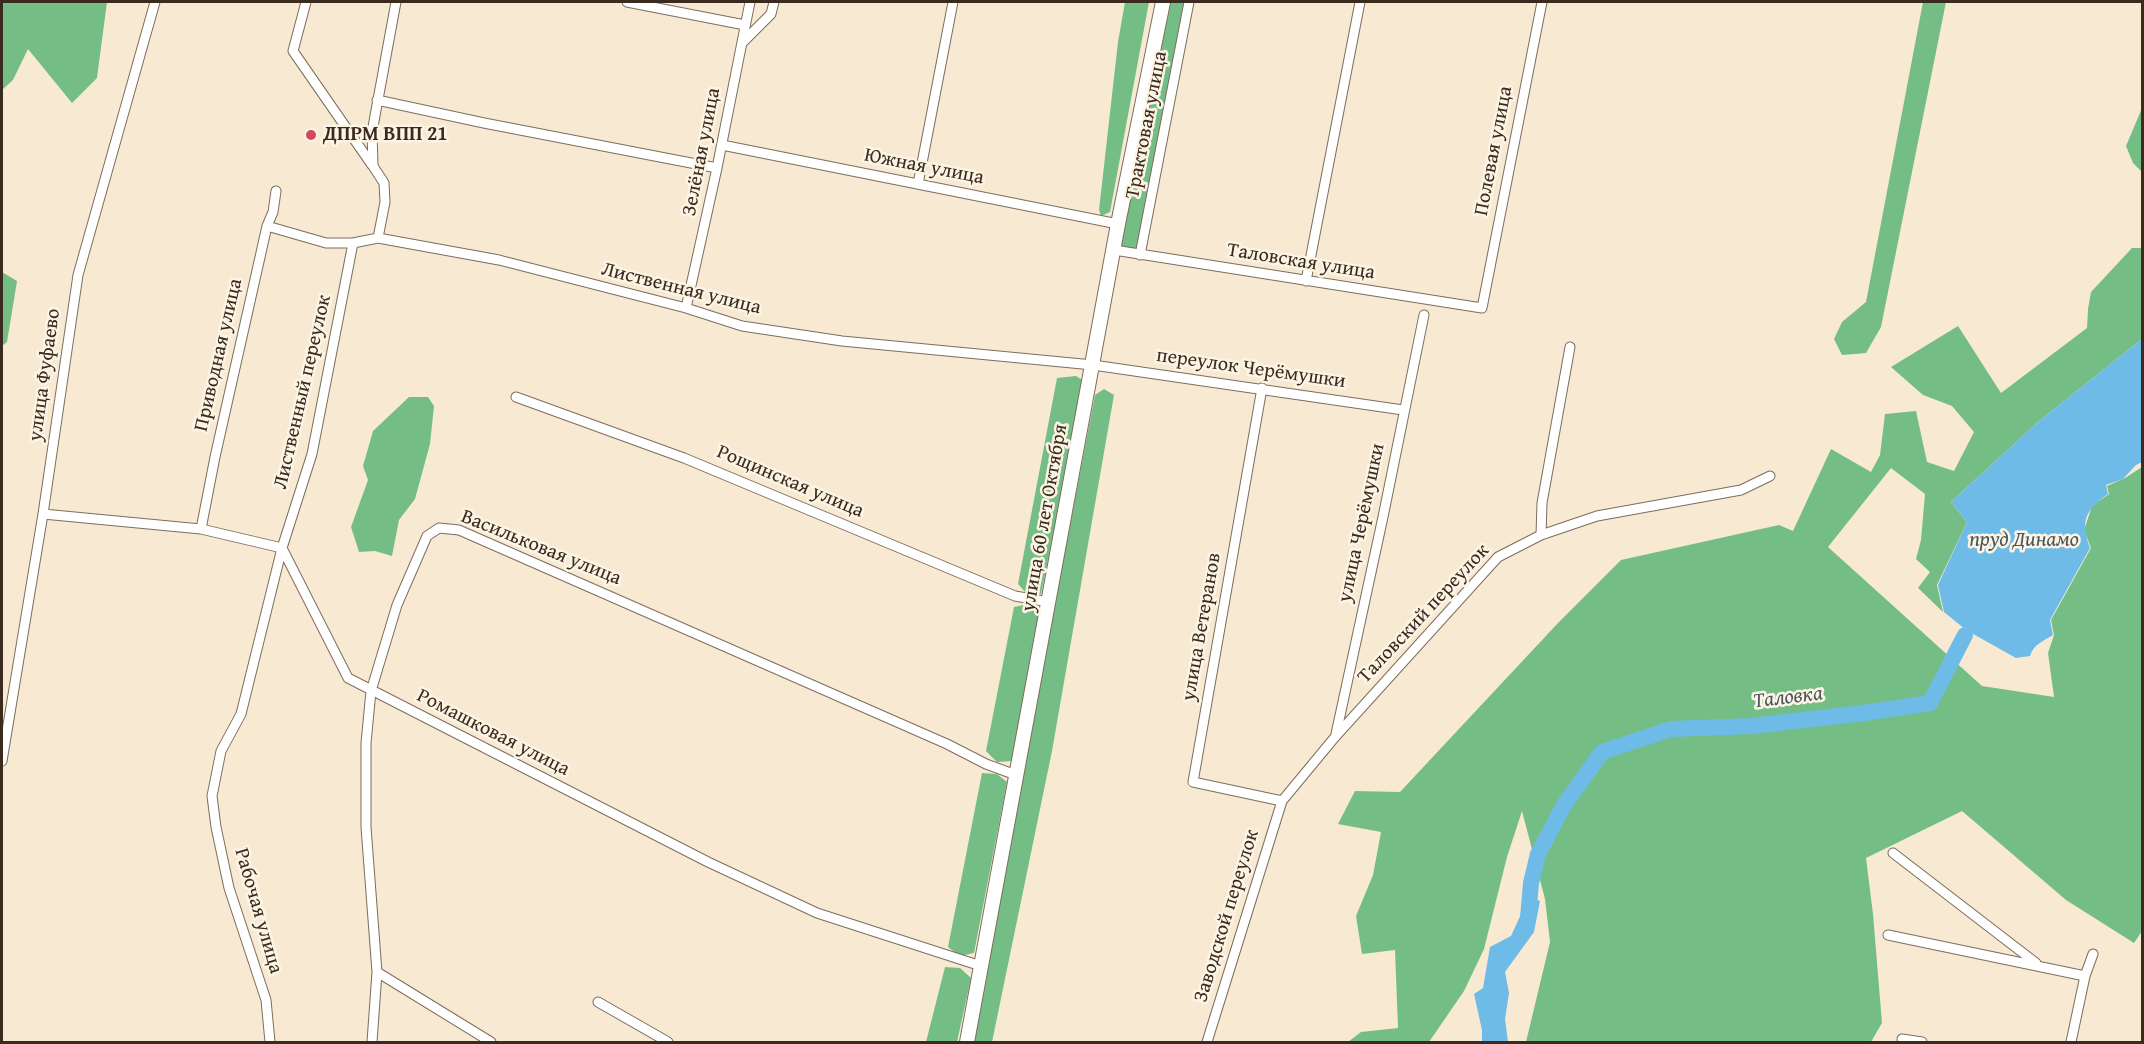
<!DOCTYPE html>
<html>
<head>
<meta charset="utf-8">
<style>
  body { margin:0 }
  #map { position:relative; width:2144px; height:1044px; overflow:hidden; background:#f8e9d3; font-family:"Gentium Book Plus",serif }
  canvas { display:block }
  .frame { position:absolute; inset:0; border:3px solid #3b2a1e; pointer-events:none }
</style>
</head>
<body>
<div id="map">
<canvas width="2144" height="1044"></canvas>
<div class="frame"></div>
</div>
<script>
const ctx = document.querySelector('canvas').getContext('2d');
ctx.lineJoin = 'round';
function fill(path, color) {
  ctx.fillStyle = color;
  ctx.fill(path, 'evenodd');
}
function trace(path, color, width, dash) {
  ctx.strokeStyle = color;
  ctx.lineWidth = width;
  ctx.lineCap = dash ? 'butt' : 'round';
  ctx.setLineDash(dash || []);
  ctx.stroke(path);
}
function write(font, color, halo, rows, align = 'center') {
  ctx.font = font + ' "Gentium Book Plus",serif';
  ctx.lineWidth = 5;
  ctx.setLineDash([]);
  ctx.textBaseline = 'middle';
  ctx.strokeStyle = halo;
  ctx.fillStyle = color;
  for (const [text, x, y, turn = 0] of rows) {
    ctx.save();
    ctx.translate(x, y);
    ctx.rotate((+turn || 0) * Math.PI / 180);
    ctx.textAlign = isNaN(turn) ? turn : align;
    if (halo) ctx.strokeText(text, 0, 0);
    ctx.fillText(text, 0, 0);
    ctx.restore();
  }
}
fill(new Path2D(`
  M2,2H107L97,78L72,103L28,49L13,80L2,90Z
  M1125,2H1149L1110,212L1101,216L1099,210L1118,42Z
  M1167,2H1187L1137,252L1125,254L1121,246Z
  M1923,2H1946L1881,327L1866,353L1842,355L1834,339L1842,322L1866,302Z
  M2142,108V172L2133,163L2126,146Z
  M2132,248H2142V339L2038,422L1951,502L1967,522L1937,585L1943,612L1918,588L1930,572L1916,559L1921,540L1925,494L1891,468L1828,547L1982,686L2054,697L2048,653L2054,635L2051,620L2091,548L2084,530L2092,506L2109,494L2107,486L2125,478L2142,467V931L2134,943L2066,900L1962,811L1866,858L1873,914L1882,1023L1871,1042H1526L1550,942L1545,899L1522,811L1507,857L1484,949L1464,991L1429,1042H1348L1361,1032L1398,1028L1395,950L1362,954L1356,916L1373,875L1381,832L1338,824L1355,791L1400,792L1558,623L1621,560L1779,525L1793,531L1831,449L1871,472L1880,455L1885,414L1916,411L1927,462L1954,471L1974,432L1952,406L1923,395L1891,367L1958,326L2001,393L2087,328L2088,309L2091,292Z
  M2,272L17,281L7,342L2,346Z
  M1076,376L1084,381L1041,594L1026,593L1018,584L1057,378Z
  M1104,389L1114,395L1052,751L992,1042H971L1095,395Z
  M409,397H428L434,406L430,444L415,499L399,520L392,556L375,551L359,552L351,527L368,480L363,466L373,431Z
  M1029,604L1039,612L1012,761L997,762L986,751L1014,607Z
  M982,773L997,774L1007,782L974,953L960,956L948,947Z
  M945,967L960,968L971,978L957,1042H926Z`), '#74be86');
fill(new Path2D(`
  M2142,339V462L2136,465L2123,479L2106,485L2108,494C2085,511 2080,520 2090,548L2050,620L2053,635C2043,641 2033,645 2030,656L2016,658L1966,630L1944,612L1938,585L1967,522L1951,502L2038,422Z
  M1529,897L1540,901L1534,932L1505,972L1509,993L1505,1019L1508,1042H1482V1030L1474,994L1483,988L1490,947L1511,936Z`), '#6ebbe8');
trace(new Path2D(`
  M1965,635L1968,628`), '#6ebbe8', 3);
trace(new Path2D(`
  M1528,918L1531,883L1538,854L1564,805L1602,752L1671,729L1751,726L1864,713L1930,703L1965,635`), '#6ebbe8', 16);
const street = new Path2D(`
  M306,2L293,51L372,165
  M627,2L745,25
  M742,43L771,14L774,2
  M377,100L484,123L717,168
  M722,145L1118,224
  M918,184L953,2
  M267,226L326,243H353L378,238L499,260L686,308L742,326L842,341L1093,365L1403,410
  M378,238L385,202L384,183L373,166L372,132L396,2
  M1114,250L1482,308L1542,2
  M1140,255L1189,2
  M1306,281L1360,2
  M686,308L717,168L750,2
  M1262,388L1193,782L1282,801
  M516,397L684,458L1015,596L1049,602
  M43,514L201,529L282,548L348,678L708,862L817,913L981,966
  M201,529L215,457L267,226L273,212L276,191
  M1541,535L1542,503L1570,347
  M1336,734L1383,517L1424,315
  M2,761L43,514L78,275L155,2
  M1893,853L2036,963
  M1888,935L2085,976
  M377,972L491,1042
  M598,1002L668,1042
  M1902,1039L1922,1042
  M270,1042L266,1000L229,888L216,827L212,796L221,751L241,714L282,548L312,454L353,243
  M372,1042L377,972L366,827V743L371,691L397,605L427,536L439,528L459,530L947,744L986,764L1016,775
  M1207,1042L1282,801L1335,737L1498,557L1541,535L1597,516L1741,490L1770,476
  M2071,1042L2085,976L2093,954`);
const secondary = new Path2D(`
  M967,1042L1118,224L1163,2`);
trace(street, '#7d6d5d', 11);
trace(secondary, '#7d6d5d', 16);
trace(street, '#fff', 9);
trace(secondary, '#fff', 14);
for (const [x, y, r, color] of [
  [311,135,6,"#d1495b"]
]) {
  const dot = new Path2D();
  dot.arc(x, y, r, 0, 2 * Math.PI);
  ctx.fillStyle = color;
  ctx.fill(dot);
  trace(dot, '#fcf5e5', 2);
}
write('20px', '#3b2a1e', '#fcf5e5', [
  ["Трактовая улица",1147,125,-79],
  ["Полевая улица",1494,151,-79],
  ["Зелёная улица",702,152,-79],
  ["Южная улица",924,167,11],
  ["Таловская улица",1301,262,9],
  ["Лиственная улица",681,289,14],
  ["Приводная улица",219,355,-77],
  ["переулок Черёмушки",1251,369,8],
  ["улица Фуфаево",45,375,-82],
  ["Лиственный переулок",303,392,-77],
  ["Рощинская улица",790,482,23],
  ["улица 60 лет Октября",1045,518,-80],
  ["улица Черёмушки",1362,523,-78],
  ["Васильковая улица",541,548,22],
  ["Таловский переулок",1424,614,-47],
  ["улица Ветеранов",1202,627,-80],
  ["Ромашковая улица",493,733,27],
  ["Рабочая улица",258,911,74],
  ["Заводской переулок",1227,916,-73]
]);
write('bold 20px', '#3b2a1e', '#fcf5e5', [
  ["ДПРМ ВПП 21",323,135]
], 'left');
write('italic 21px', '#4a565b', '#fcf5e5', [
  ["пруд Динамо",2024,541],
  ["Таловка",1788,698,-7]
]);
</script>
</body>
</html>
